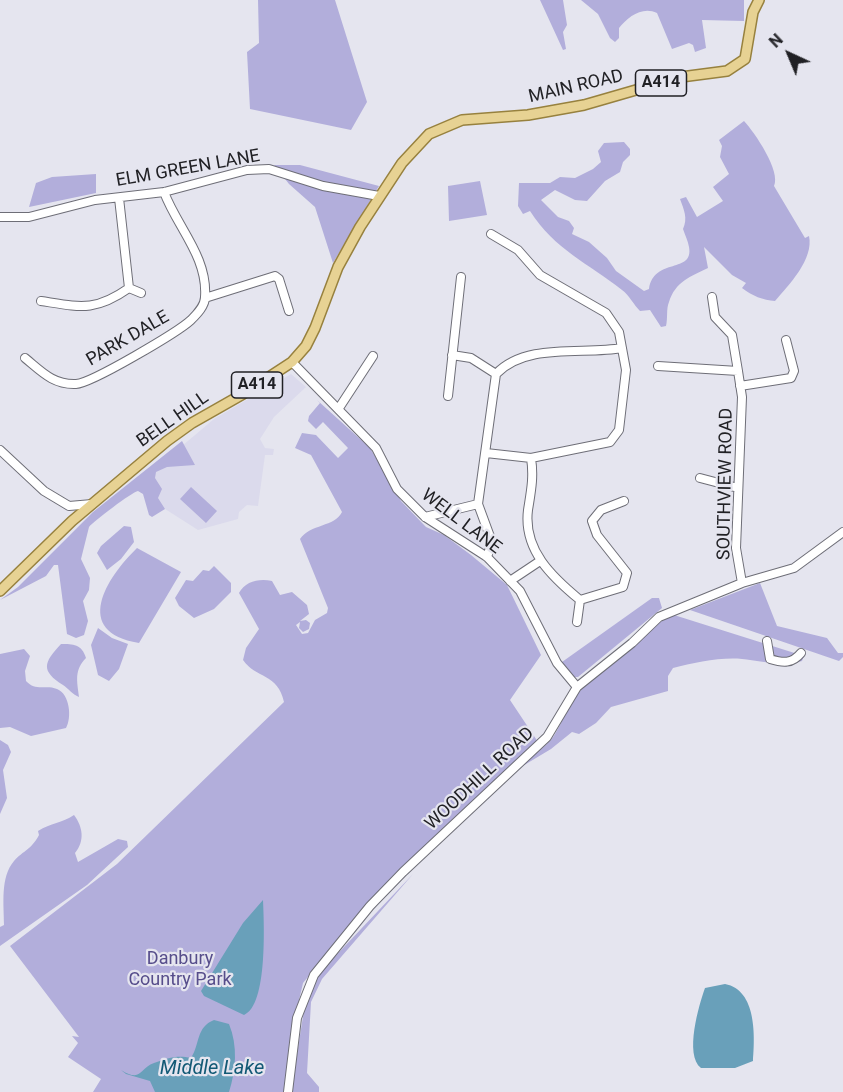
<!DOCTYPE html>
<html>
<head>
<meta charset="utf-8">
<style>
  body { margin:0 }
  #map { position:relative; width:843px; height:1092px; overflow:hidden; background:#e5e5ef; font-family:Roboto,sans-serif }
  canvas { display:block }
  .north { position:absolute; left:759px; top:24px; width:60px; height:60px; -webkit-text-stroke:4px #e5e5ef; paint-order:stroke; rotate:316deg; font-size:16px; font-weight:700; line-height:24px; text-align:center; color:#212125 }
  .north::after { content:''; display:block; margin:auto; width:21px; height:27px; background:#212125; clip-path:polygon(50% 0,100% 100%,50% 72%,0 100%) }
</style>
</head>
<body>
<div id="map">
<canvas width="843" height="1092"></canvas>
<div class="north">N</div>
</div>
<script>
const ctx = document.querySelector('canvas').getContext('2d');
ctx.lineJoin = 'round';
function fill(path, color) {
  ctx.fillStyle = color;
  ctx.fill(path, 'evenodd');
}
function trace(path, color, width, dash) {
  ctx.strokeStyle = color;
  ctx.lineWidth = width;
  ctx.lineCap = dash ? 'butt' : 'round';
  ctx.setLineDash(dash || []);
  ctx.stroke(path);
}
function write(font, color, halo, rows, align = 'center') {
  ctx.font = font + ' Roboto,sans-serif';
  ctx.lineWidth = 4.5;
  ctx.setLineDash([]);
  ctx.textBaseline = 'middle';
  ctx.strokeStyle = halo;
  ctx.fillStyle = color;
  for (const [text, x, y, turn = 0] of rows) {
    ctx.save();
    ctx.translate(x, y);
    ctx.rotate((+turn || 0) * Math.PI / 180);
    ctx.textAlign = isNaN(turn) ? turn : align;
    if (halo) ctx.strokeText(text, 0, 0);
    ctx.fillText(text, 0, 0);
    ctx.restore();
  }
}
fill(new Path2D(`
  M291,374L306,387L274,417L260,439L265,448L274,449L273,455H265L258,506L247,505L239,512L238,519L198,530L162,507L144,478L214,419Z`), '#dbdaec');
fill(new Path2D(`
  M258,0H335L367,102L351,130L250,109L247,52L259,43Z
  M540,0H563L567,25L563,32L566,49L563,50Z
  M581,0H744V21L702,20L706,48L695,52L693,45L689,43L672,49L657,13C642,6 628,17 619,28V38L615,42L610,38L598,14Z
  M744,121C755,133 781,171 774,186L805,238L809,236C814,259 789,285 775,301C763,300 752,296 742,288L746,283L732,275L704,247L708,268C691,276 675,282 669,302C666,309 668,318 666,326L661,327L650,310L640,311C634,305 629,295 622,290C588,263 555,250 530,211L523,214L518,206L519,183H550L560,177L575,178L593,169L601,162L598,151L604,143L624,142L630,149V155L623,162L620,172L605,181L587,201L575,200L555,190L541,200L558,217L569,221L574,228L572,234L589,242L607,258L616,271L644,291L649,289C654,257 694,274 689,247C688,241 685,235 683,229C688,218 684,210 680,199L686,197L697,217L723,201L713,187L729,174L720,157L722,146L719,140Z
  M274,165H300L379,186L333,263L315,207L289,184Z
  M96,174V193L29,207L36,183L52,177Z
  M480,181L487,215L449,221L448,186Z
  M317,400L370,448L401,501L426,527L444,535L471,555L507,585L541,655L510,700L538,742L364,909L303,983L292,1031L287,1092H93L101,1079L68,1057L78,1043L72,1036L79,1037L10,946L117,864L284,702C278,673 256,679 243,660L246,648L259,629L239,593C245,581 260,578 272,581L280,595L292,592L307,605L309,614L300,621L306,620L310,623L309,629L303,632L299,628L300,622L296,625L302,634L308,633L315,620L327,613L328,608L300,539C310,524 335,527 342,512L311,455L295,448L302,433L316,435L338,458L348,448L323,422L316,429L308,421L309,416L320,403Z
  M182,441L195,465L167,467L156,472L155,478L162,489L158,498L165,509L152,517L149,515L143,494L138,491C132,492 94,521 89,527L81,559L90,578L89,590L83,601L88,621L84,635L76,638L67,634L58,565H54L46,576L0,600L18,587L93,512Z
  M191,487L217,511L206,523L180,499Z
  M124,526L131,527L134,542L121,559L107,570L97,553L101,546Z
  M137,548L181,572L139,643C72,632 106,578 137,548Z
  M214,566L231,583V592L214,609L194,618L179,606L175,598L186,580L193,581L203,570L209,571Z
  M760,583L777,626L827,638L838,653H843V657L839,661L690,610Z
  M652,598H659L662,608L578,677H572L562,664V662Z
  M674,615L804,656L802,661C785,667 760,661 742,659C720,657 694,663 673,668L668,676V691L611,707L596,723L579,734L572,732L551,749L506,776C518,766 548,747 555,734C563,721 568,706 577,693C592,673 651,623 674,615Z
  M98,628L112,638L128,644L119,669L109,681L98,675L91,645Z
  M61,644C73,644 82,644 86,658C74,670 77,681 79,697C72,694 69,689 63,685C41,671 43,663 61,644Z
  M24,649L30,656L25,671L26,681C36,692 46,684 57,689C70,694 72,718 66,728L31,736L10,727L0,728V654Z
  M0,740L8,745L11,752L3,770L7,798L0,814Z
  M74,815C83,827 85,841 75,853L78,862L118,839L127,841L128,847L87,885L0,946V927L4,925C4,905 0,877 14,861C24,850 31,850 39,835L38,831C51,823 62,823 74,815Z
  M413,874L322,979L311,1002L307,1073L319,1087V1092H291L308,985Z`), '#b2aedb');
fill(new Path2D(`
  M263,900C264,923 268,1005 244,1015L204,996L201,991L243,923Z
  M725,984C757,990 755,1037 753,1061L735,1068H701C684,1055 699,1005 705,988Z
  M214,1020L229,1024C238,1046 236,1070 229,1092H155L150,1081L126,1074L121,1070C142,1083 139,1068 154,1063C168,1058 177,1055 191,1058C200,1044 196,1027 214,1020Z`), '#69a0ba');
const minor = new Path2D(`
  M0,217H29L95,200L164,192L247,170L269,169L323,186L379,196
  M129,288L141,293
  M712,297L715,317L732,335L738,371
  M205,298L275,276L279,279L289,311
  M41,301C80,307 95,312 129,288L119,198
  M452,355L471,358L496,374
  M25,358C41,371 53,385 76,384C92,383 178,332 191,320C197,314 205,306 205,297C208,257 177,227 164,192
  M292,362L376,448L397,489L425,517L487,557L520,591L557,663L577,687
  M658,366L738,371L742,397L736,548L742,583
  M740,386L791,378L794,371L786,340
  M448,396L461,277
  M339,408L373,356
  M0,450L44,491L69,506L92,504
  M486,453L531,458L610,442L619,430L626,370L619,332L606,313L540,275L518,250L491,234
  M531,458C534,477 531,491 528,510C523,550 552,577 580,600L577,622
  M700,478L738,488
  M425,517L478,504
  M487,557L492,542L478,504L496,374C526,342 584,355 622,348
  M510,581L540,561
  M580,600L623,587L627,573L597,535L592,521L601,510L624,501
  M767,641L770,659C783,663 792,664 801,653
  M288,1092L297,1018L314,975L370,906L403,872L547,737L577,687L632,643L659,617L742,583L794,568L843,532`);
const major = new Path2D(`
  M0,591L72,521L167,441L192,423L243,394L292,362L306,346L315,328L338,267L360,227L402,163L429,134L462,120L528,115L584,105L681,77L727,71L745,59L753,12L759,0`);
trace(minor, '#6e6e77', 10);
trace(major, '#97813e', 12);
trace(minor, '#fff', 8);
trace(major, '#e7d293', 9);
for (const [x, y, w] of [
  [661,83,51],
  [257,385,51]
]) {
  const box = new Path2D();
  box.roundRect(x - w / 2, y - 13, w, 26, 4.5);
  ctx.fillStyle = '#e5e5ef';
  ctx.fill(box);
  trace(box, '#212125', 1.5);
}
write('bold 16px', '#212125', null, [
  ["A414",661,83],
  ["A414",257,385]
]);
write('18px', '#212125', '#e5e5ef', [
  ["MAIN ROAD",576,87,-13],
  ["ELM GREEN LANE",188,169,-10],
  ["PARK DALE",128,339,-30],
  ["BELL HILL",173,420,-35],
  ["SOUTHVIEW ROAD",726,484,-89],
  ["WELL LANE",461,522,37],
  ["WOODHILL ROAD",480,779,-43]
]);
write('18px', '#564d8b', '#e5e5ef', [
  ["Danbury",180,959],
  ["Country Park",180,980]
]);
write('italic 20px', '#125975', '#e5e5ef', [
  ["Middle Lake",212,1069]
]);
</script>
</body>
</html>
